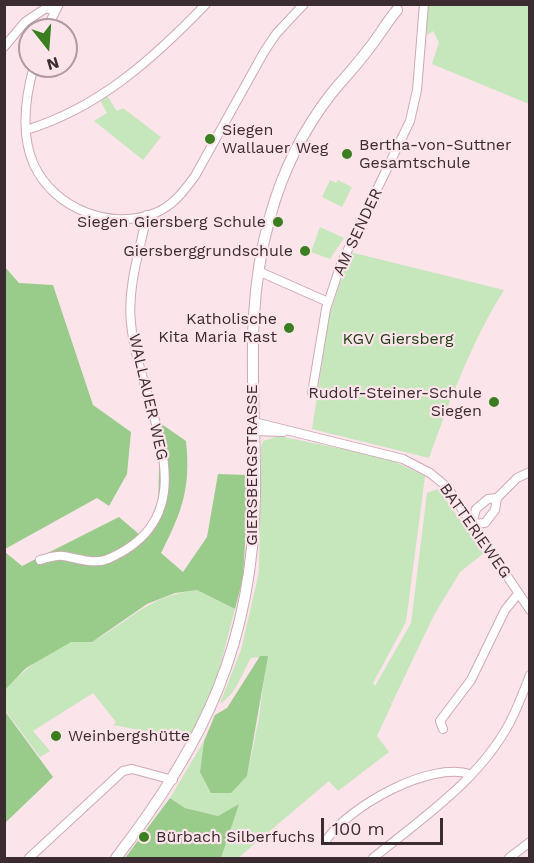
<!DOCTYPE html>
<html>
<head>
<meta charset="utf-8">
<style>
  body { margin:0 }
  #map { position:relative; width:534px; height:863px; overflow:hidden; background:#fce4eb; font-family:"Work Sans",sans-serif }
  canvas { display:block }
  .frame { position:absolute; inset:0; border:6px solid #3a2c30; pointer-events:none }
  .north { position:absolute; left:18px; top:18px; width:60px; height:60px; box-sizing:border-box; background:#fce4eb; border:2px solid #ae9aa0; border-radius:50%; rotate:163deg; font-size:16px; font-weight:700; line-height:24px; text-align:center; color:#3a2c30 }
  .north::after { content:''; display:block; margin:auto; width:21px; height:27px; background:#3a7e20; clip-path:polygon(50% 0,100% 100%,50% 72%,0 100%) }
  .scale { position:absolute; left:321px; top:818px; width:122px; height:27px; box-sizing:border-box; border:3px solid #3a2c30; border-top:0; padding-left:8px; font-size:18px; line-height:21px; white-space:nowrap; color:#3a2c30; -webkit-text-stroke:4px #fce4eb; paint-order:stroke }
</style>
</head>
<body>
<div id="map">
<canvas width="534" height="863"></canvas>
<div class="frame"></div>
<div class="north">N</div>
<div class="scale">100 m</div>
</div>
<script>
const ctx = document.querySelector('canvas').getContext('2d');
ctx.lineJoin = 'round';
function fill(path, color) {
  ctx.fillStyle = color;
  ctx.fill(path, 'evenodd');
}
function trace(path, color, width, dash) {
  ctx.strokeStyle = color;
  ctx.lineWidth = width;
  ctx.lineCap = dash ? 'butt' : 'round';
  ctx.setLineDash(dash || []);
  ctx.stroke(path);
}
function write(font, color, halo, rows, align = 'center') {
  ctx.font = font + ' "Work Sans",sans-serif';
  ctx.lineWidth = 4.5;
  ctx.setLineDash([]);
  ctx.textBaseline = 'middle';
  ctx.strokeStyle = halo;
  ctx.fillStyle = color;
  for (const [text, x, y, turn = 0] of rows) {
    ctx.save();
    ctx.translate(x, y);
    ctx.rotate((+turn || 0) * Math.PI / 180);
    ctx.textAlign = isNaN(turn) ? turn : align;
    if (halo) ctx.strokeText(text, 0, 0);
    ctx.fillText(text, 0, 0);
    ctx.restore();
  }
}
fill(new Path2D(`
  M427,5H529V104L432,64L439,42L433,31L427,35Z
  M107,96L117,111L123,108L161,137L143,160L94,121L107,113L100,100Z
  M330,180L336,183L338,180L352,187L342,207L322,197Z
  M320,227L344,238L330,259L311,252Z
  M350,252L504,290C471,343 450,400 429,458L312,429L329,317Z
  M279,436L387,458L425,476L406,622L373,683L375,686L411,623L427,493L438,489L484,553L460,572L434,615L392,703L381,691L392,704L377,736L389,752L338,791L329,781L238,858H221L238,805L218,816L185,808L170,798L204,741L200,772L247,776L259,718L267,656L251,658C243,671 235,697 220,703L241,650L259,572L261,447L263,441Z
  M197,590L235,609L215,686L192,740L113,725L116,722L93,693L33,731L50,751L40,757L5,710V690C20,674 49,648 72,642C79,640 88,644 95,640C134,618 148,596 197,590Z`), '#c6e6bc');
fill(new Path2D(`
  M4,266L19,283L53,285L93,405L131,432L127,474L109,506L97,498L5,549Z
  M160,423L186,441C191,488 182,512 161,553L183,572L207,537L218,474L249,475L243,578L235,609L197,590L175,593L147,604L92,642H71L26,668L5,690V552L22,566L119,517L140,535L158,513Z
  M260,656H268L247,776L231,793H211L200,772L204,741L215,715L227,708Z
  M4,710L53,777L5,823H4Z
  M170,798L185,808L218,816L239,804L221,858H125Z`), '#99cb8a');
const minor = new Path2D(`
  M46,30L59,4
  M4,47L25,22L46,8L55,11
  M34,66C25,98 20,134 34,165C54,208 110,231 155,213C173,206 184,191 195,176L264,52L276,34L304,4
  M26,130C99,108 154,58 206,4
  M258,271L328,302
  M312,393L326,309L341,264L410,121L417,90L424,4
  M254,422L403,459L430,473L447,487L530,610
  M254,431L283,432
  M472,524L476,509L488,499L497,498L517,478L530,472
  M472,524L485,523L495,510L497,498
  M40,560C48,558 55,555 63,556C77,558 94,565 108,559C216,512 138,404 131,323C127,288 140,249 147,215
  M443,729L440,721L471,680L505,610L518,594
  M327,839C350,806 430,761 470,774
  M29,858L123,771L132,769L173,780
  M373,858C424,817 486,775 514,714C520,701 525,688 530,675
  M509,858L530,842`);
const tertiary = new Path2D(`
  M116,858C205,743 253,642 255,494C256,399 243,311 270,217C282,173 303,130 331,94C343,79 356,66 367,51C378,38 386,23 397,10`);
trace(minor, '#cea9b5', 10);
trace(tertiary, '#cea9b5', 12);
trace(minor, '#fff', 8);
trace(tertiary, '#fff', 10);
for (const [x, y, r, color] of [
  [210,139,6,"#3a7e20"],
  [347,154,6,"#3a7e20"],
  [278,222,6,"#3a7e20"],
  [305,251,6,"#3a7e20"],
  [289,328,6,"#3a7e20"],
  [494,402,6,"#3a7e20"],
  [56,736,6,"#3a7e20"],
  [144,837,6,"#3a7e20"]
]) {
  const dot = new Path2D();
  dot.arc(x, y, r, 0, 2 * Math.PI);
  ctx.fillStyle = color;
  ctx.fill(dot);
  trace(dot, '#fce4eb', 2);
}
write('16px', '#3a2c30', '#fce4eb', [
  ["Siegen",222,130],
  ["Wallauer Weg",222,148],
  ["Bertha-von-Suttner",359,145],
  ["Gesamtschule",359,163],
  ["Siegen Giersberg Schule",266,222,"right"],
  ["Giersberggrundschule",293,251,"right"],
  ["Katholische",277,319,"right"],
  ["Kita Maria Rast",277,337,"right"],
  ["Rudolf-Steiner-Schule",482,393,"right"],
  ["Siegen",482,411,"right"],
  ["Weinbergshütte",68,736],
  ["Bürbach Silberfuchs",156,837]
], 'left');
write('16px', '#3a2c30', '#fce4eb', [
  ["AM SENDER",358,232,-65],
  ["WALLAUER WEG",148,397,77],
  ["GIERSBERGSTRASSE",252,465,-90],
  ["BATTERIEWEG",475,531,55]
]);
write('16px', '#1c3d11', '#fce4eb', [
  ["KGV Giersberg",398,339]
]);
</script>
</body>
</html>
